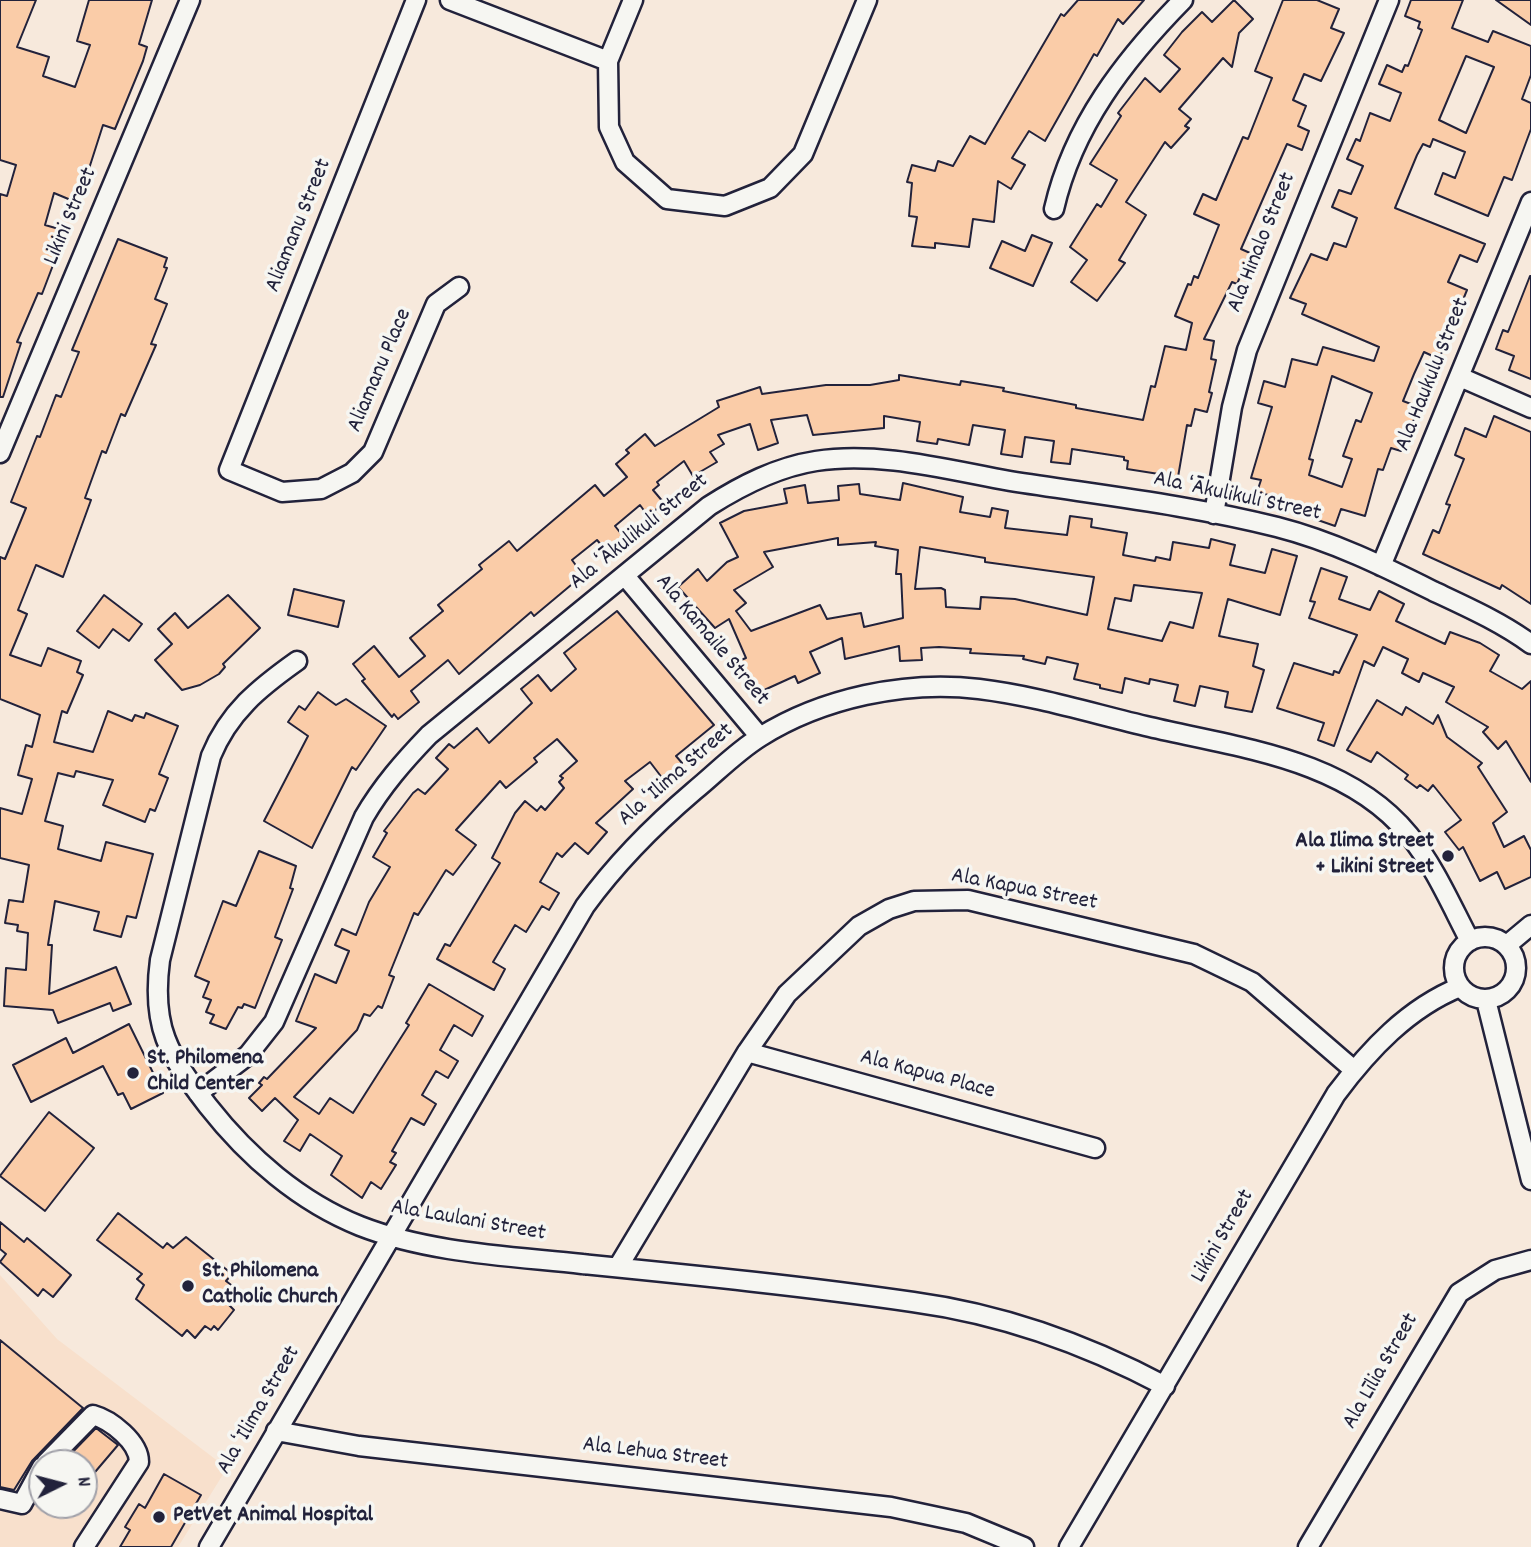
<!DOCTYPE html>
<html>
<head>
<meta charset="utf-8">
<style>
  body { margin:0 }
  #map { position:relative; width:1531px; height:1547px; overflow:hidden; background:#f7e9dc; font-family:Dekko,sans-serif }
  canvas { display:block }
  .north { position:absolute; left:28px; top:1449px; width:70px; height:70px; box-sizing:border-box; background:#f6f6f2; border:2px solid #a1a1a9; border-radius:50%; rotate:84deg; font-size:19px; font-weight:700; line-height:28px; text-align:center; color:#22223b }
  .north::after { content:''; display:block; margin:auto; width:24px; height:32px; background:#22223b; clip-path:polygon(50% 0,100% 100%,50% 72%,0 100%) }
</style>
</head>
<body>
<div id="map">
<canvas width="1531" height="1547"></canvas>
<div class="north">N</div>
</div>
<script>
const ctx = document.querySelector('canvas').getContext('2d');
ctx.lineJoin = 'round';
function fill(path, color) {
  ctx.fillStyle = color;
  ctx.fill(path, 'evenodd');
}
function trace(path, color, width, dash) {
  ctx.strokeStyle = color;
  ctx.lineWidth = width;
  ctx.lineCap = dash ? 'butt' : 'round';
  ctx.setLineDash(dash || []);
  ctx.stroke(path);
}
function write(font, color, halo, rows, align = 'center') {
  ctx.font = font + ' Dekko,sans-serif';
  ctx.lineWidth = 7;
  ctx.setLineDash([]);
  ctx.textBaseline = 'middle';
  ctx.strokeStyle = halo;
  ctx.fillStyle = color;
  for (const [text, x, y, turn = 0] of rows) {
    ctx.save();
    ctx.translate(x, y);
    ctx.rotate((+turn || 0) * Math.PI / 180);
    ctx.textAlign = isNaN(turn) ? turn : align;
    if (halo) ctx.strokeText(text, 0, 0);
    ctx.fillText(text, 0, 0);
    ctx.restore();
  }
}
fill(new Path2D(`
  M0,1275L57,1339L227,1468L178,1547H0ZM42,1463H84V1505H42Z`), '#f8e0cc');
const building = new Path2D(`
  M0,0H36L17,47L49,57L43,76L75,87L90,45L77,41L89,0H152L139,44L147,47L143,61L115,129L103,125L78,203L54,193L45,225L66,231L42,294L38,293L17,342L21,343L3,397H0V194L7,196L16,165L0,160Z
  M1078,0H1144L1123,24L1118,19L1097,56L1094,54L1045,141L1029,131L1012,158L1025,165L1011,189L998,181L994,222L973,219L969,247L935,243V248L912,246L917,217L909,216L912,183L907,182L912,165L935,171L938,161L953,166L970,136L985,144L1061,14L1064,16Z
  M1234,0L1253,19L1239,33L1232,67L1223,58L1179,109L1191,119L1185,126L1189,128L1171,148L1165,142L1126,202L1146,215L1119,260L1125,263L1097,301L1071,282L1087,260L1070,247L1097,204L1101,207L1117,180L1090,164L1121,116L1118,113L1145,78L1160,92L1180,69L1164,55L1182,32L1202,12L1212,22Z
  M1283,0H1317L1339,9L1331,28L1344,33L1321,81L1304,74L1293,100L1306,106L1298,126L1309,131L1302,150L1287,144L1241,249L1250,253L1237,284L1232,282L1204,339L1214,341L1211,359L1216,360L1209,392L1212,393L1207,412L1195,409L1191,426L1187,425L1178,477L1127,469L1128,461L1124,460V457L1072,449L1070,464L1051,462L1054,441L1025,437L1022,457L1001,454L1005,430L973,425L969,445L938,439L937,444L917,441L920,422L884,416V428L813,435L807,415L771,420L778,443L758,450L750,424L718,435L724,444L710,452L717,462L693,476L684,461L657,482L659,485L653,490L664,503L648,516L640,505L615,526L626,540L609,554L597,540L572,560L583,575L534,616L531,612L459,674L448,660L411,691L419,702L398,719L394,714L392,717L362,681L365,679L353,664L374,646L399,677L425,656L410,638L443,611L438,605L482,569L479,565L509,541L517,551L595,485L604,496L627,477L616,464L629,453L626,450L645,434L655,446L719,407L717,401L760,387L762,394L826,385H870L899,380V375L960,385L961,381L1004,388L1003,391L1076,405V408L1143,420L1151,386L1155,387L1165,346L1186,350L1192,323L1175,316L1188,284L1191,285L1194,276L1198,278L1219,225L1194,214L1203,194L1216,200L1243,137L1248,139L1272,78L1255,71Z
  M1411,0H1463L1452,28L1488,42L1493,31L1531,46V75L1522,99L1531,103V129L1512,180L1504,177L1488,216L1435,194L1443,173L1455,178L1465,152L1433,139L1430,147L1423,144L1417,155L1395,208L1485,244L1477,262L1460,255L1448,282L1467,290L1439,359L1424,352L1414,374L1403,401L1419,407L1401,451L1391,448L1383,470L1378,469L1365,516L1341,509L1335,526L1312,518L1316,508L1257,492L1261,480L1251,478L1272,407L1258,403L1264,381L1285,387L1292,359L1317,365L1323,347L1374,361L1379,347L1302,314L1306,304L1290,298L1311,254L1327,260L1334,243L1346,247L1357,218L1332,207L1339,190L1351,194L1363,166L1347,159L1356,139L1360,141L1370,113L1390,121L1401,93L1379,84L1387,65L1402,72L1405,65L1408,66L1422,30L1418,28L1420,22L1405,16ZM1466,56L1494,67L1466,133L1439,120ZM1332,376L1372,393L1361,422L1356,420L1343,456L1352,459L1342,487L1309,475L1313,460L1309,459Z
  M1496,0H1531V25Z
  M1032,235L1052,243L1033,286L990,268L1002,241L1025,251Z
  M118,239L167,258L164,267L167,268L155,299L167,304L151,344L156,345L125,416L121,414L106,453L102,451L85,498L91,500L63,577L36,565L18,610L27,614L10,655L41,666L48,648L81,661L77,672L83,675L67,713L62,711L54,742L93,752L108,711L132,721L135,715L144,718L146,713L178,726L159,774L168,778L155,811L150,809L145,822L103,805L113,780L76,771L74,777L58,773L45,821L63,826L58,849L101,861L106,842L153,854L136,918L127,916L121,937L94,930L99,912L55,901L48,945H52L49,994L116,967L131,1004L113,1011L110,1003L58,1023L53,1010L4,1006L6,968L26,970L28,933L17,931L18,925L5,923L9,900L23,902L29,865L0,858V808L22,814L32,779L18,775L26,745L32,747L40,715L0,699V557L5,559L26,508L11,502L37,436L40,437L56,395L61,397L79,352L72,350Z
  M1530,276H1531V379L1509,370L1514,356L1496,349L1503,330L1508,332Z
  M1494,416L1531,432V604L1502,585L1500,589L1423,554L1433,530L1439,533L1450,505L1446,504L1464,459L1455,455L1465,428L1486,437Z
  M903,483L963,497L960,512L990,517L992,508L1008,511L1005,528L1067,535L1070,516L1092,519L1091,527L1127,533L1123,555L1155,561L1156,557L1170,560L1173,542L1209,548L1211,539L1235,545L1230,565L1265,573L1272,549L1297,556L1280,615L1228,599L1219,636L1258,644L1253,666L1264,670L1252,712L1225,707L1228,692L1200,686L1195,706L1174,701L1178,685L1150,679L1149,684L1125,678L1122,693L1100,688V685L1074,679L1078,664L1047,657L1045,664L1023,659L1024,656L970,653L971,649L939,647L921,648L922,660L900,661L899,646L845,659L842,638L810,652L820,673L798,683L795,676L751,696L736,662L746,658L729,619L715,628L678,587L698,569L707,581L727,562L738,557L720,523L744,511L787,503L784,489L805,485L808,503L839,500L838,486L859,484L860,494L900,500ZM838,538V545L876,542L875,546L898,550L896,574H901L903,618L864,627L861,613L827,619L820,605L751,631L736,611L746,603L734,590L773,567L764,552ZM920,547L985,558V562L1094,577L1087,615L1015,599L981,597L980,609L946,607L945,590L941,588L915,589ZM1134,585L1202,593L1193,628L1170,622L1162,641L1108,629L1115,598L1131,601Z
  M1321,568L1347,577L1339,599L1370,610L1379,591L1404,604L1396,621L1445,644L1450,632L1480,643L1499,655L1490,671L1522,689L1531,681V782L1506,741L1498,749L1483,732L1488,727L1446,702L1454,687L1423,673L1419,682L1402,673L1408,659L1383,647L1374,666L1364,661L1334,746L1318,740L1324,723L1277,708L1294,663L1333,675L1334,671L1339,673L1357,635L1309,618L1315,602L1310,601Z
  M294,589L344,601L338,627L288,615Z
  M104,595L142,624L129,641L113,629L99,648L77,631Z
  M228,595L260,628L223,664L225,667L219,674L200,685L182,690L155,660L172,644L158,629L175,613L188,628Z
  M617,611L714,725L676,756L682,763L663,779L650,762L625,781L633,789L596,823L607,832L588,854L575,843L562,857L557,853L540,882L559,893L549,910L542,906L526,932L515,925L493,962L505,969L494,990L437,959L445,944L450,946L500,863L492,858L515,813L525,801L537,811L541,806L545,810L564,788L559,782L563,778L560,776L577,761L557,739L534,758L537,762L506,788L500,781L456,830L476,845L453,875L446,870L418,915L414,913L389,975L394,977L382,1008L378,1006L370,1016L364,1014L357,1030L294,1097L319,1114L330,1098L353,1113L409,1025L406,1023L429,984L483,1016L472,1036L454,1025L440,1050L458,1061L448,1078L436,1071L422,1095L436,1104L424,1125L411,1118L392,1151L396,1153L390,1162L396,1165L381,1189L371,1182L362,1198L331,1175L342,1156L310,1134L300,1151L284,1141L298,1120L275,1098L262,1111L249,1098L262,1085L259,1083L264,1077L267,1079L316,1028L296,1021L315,974L336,983L349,951L335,945L342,929L356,935L369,902L390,867L373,857L387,833L384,831L413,793L418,789L425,794L448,769L436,758L449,744L454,748L477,728L489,743L532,703L521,689L538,675L551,691L576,669L564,653Z
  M318,692L336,705L346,699L386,726L356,770L352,767L312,848L264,821L308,736L288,722L299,706L305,710Z
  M1377,700L1402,715L1406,707L1433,724L1438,715L1447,737L1482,763L1478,767L1507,812L1493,823L1504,847L1524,836L1531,850V877L1505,889L1497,872L1480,881L1463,847L1459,850L1445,832L1461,820L1433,785L1428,791L1420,785L1417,788L1405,779L1408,775L1377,752L1371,762L1347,750Z
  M259,851L296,866L290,888L293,889L275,937L282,940L255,1008L244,1004L242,1008L238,1007L226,1029L210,1023L214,1015L206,1012L211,1000L203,997L209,982L195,976L223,901L236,906Z
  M129,1024L163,1093L131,1109L123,1093L118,1095L103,1066L31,1102L13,1065L66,1038L73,1053Z
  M49,1112L94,1148L45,1211L0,1176Z
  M118,1213L163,1248L167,1243L173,1248L186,1237L232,1274L226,1281L235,1288L227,1297L232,1301L229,1305L234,1310L218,1330L214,1326L211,1330L205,1326L195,1338L187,1330L182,1336L136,1299L144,1285L137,1279L142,1274L97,1240Z
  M0,1222L24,1242L27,1238L71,1275L53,1297L43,1289L38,1296L0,1262L6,1254L0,1249Z
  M0,1340L83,1408L32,1461L14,1490L0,1487Z
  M96,1428L118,1445L84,1485V1463H62Z
  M164,1474L201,1495L171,1547H120L130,1530L125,1527L139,1504L145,1508Z`);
fill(building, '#facca8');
trace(building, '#22223b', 2);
const minor = new Path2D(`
  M416,0L229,470L282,492L321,489L352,473L373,452L436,304L459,287
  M450,0L608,61
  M633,0L608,61L609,127L625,162L667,199L725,206L770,188L803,154L867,0
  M1054,209C1073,126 1124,60 1183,0
  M1460,377L1531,408
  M0,453L190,0
  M1214,514L1232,407L1247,350L1389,0
  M1381,566L1531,202
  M625,576L760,737
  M297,661C259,688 229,712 211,756L160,960C151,1027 168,1054 208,1106C248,1157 300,1202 360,1226C429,1253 509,1256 582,1264C692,1275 803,1286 913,1302C1001,1314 1086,1344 1165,1386
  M1454 968a31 31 0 1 1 62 0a31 31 0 1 1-62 0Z
  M1507,945L1531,925
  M1486,1000L1531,1180
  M747,1052L1095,1148
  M198,1093L248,1055L274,1022L364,817C382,786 404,761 429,735L709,506C742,485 777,467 816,461C879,451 948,470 1010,481C1099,495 1190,505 1277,527C1332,541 1383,566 1433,591C1467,607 1501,622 1531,644
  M618,1267L747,1052L787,994L859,926L889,909L914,901L968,900L1194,954L1252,982L1354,1070
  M276,1431L359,1446L891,1507L966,1523L1024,1547
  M46,1463L93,1415C111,1420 139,1442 139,1462L84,1547
  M0,1499L22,1504L42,1467
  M209,1547L585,906C617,862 653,826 694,791C716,773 736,752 760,737C822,698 906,680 979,689C1037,696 1094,714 1150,727C1239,748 1347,759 1409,835C1435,867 1451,905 1470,941
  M1069,1547L1336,1094C1369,1050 1408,1008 1460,987
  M1308,1547L1459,1293L1495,1270L1531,1260`);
trace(minor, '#22223b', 23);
trace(new Path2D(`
  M84,1493L94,1483L90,1479`), '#22223b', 3.5, [2, 5]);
trace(minor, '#f6f6f2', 18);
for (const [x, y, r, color] of [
  [1448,856,7,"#22223b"],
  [133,1073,7,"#22223b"],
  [188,1286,7,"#22223b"],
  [159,1517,7,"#22223b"]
]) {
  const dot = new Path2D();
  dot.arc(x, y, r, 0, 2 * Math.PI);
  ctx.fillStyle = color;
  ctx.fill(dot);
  trace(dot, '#f6f6f2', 2.5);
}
write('23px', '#22223b', '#f6f6f2', [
  ["Likini Street",72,217,-67],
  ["Aliamanu Street",300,226,-68],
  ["Ala Hinalo Street",1263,243,-68],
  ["Aliamanu Place",381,371,-67],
  ["Ala Haukulu Street",1434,375,-68],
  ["Ala ʻĀkulikuli Street",1237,498,12],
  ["Ala ʻĀkulikuli Street",640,533,-39],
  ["Ala Kamaile Street",711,641,50],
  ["Ala ʻIlima Street",677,776,-41],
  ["Ala Kapua Street",1024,891,11],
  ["Ala Kapua Place",927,1076,15],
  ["Ala Laulani Street",468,1222,10],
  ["Likini Street",1224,1237,-60],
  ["Ala Līlia Street",1382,1372,-60],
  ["Ala ʻIlima Street",260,1411,-60],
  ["Ala Lehua Street",655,1455,7]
]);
write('bold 23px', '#22223b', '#f6f6f2', [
  ["Ala Ilima Street",1434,843,"right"],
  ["+ Likini Street",1434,869,"right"],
  ["St. Philomena",147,1060],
  ["Child Center",147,1086],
  ["St. Philomena",202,1273],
  ["Catholic Church",202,1299],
  ["PetVet Animal Hospital",173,1517]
], 'left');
</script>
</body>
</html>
